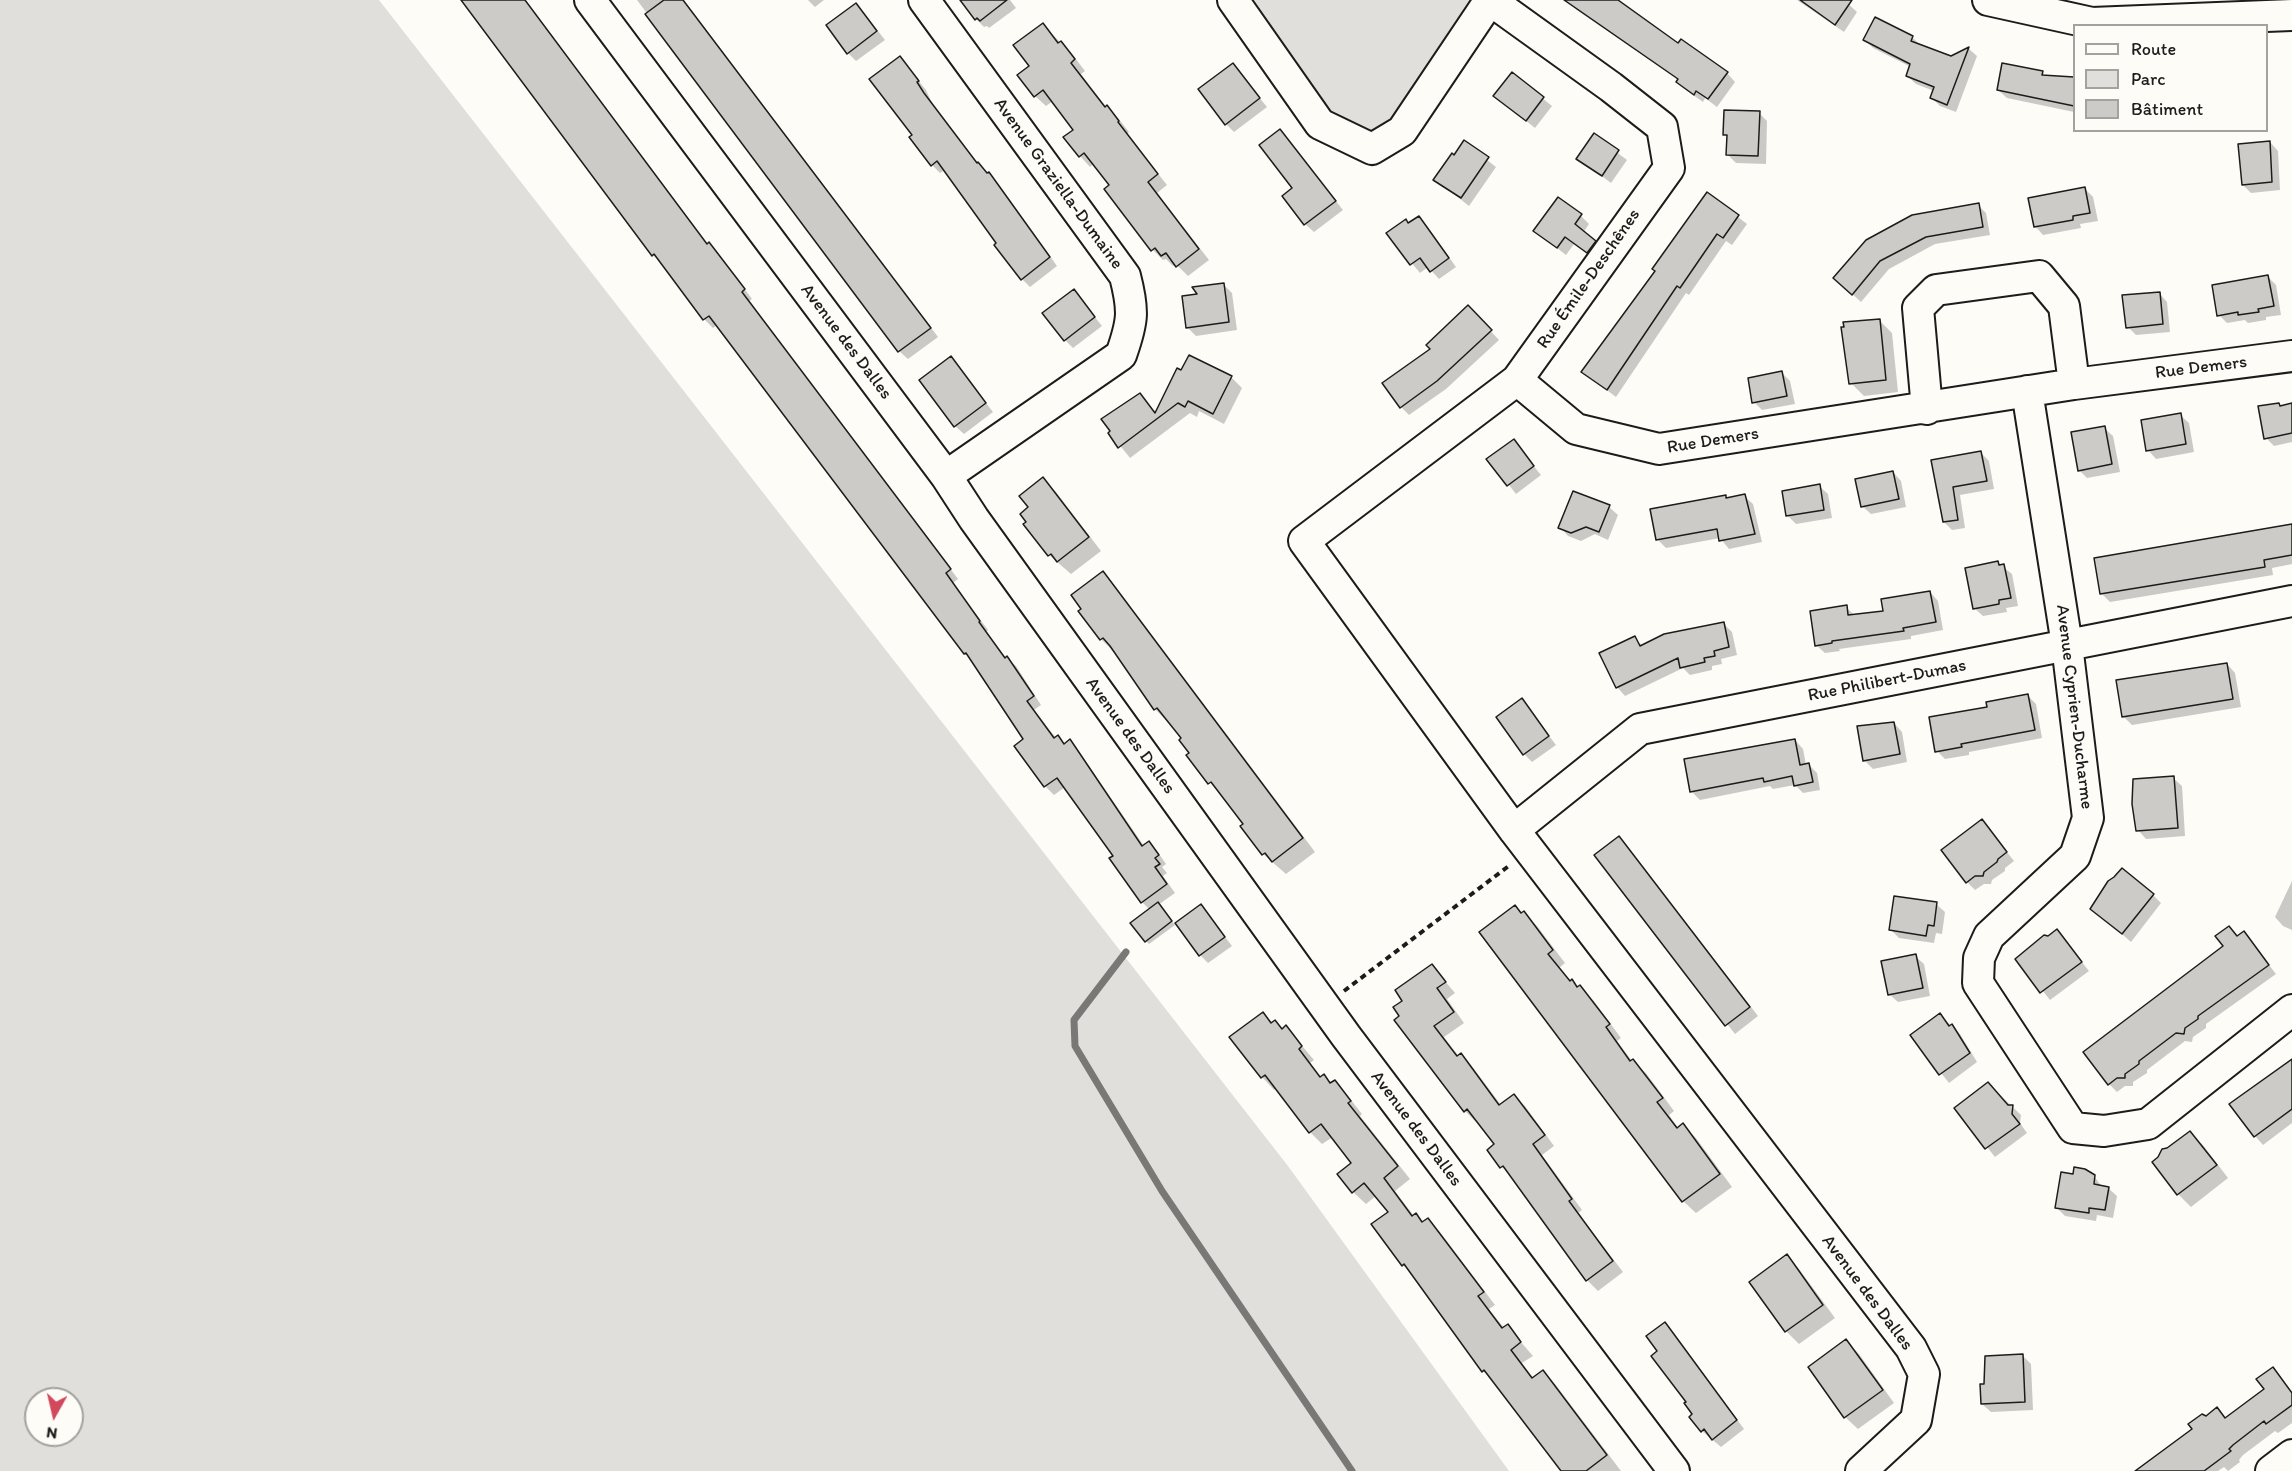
<!DOCTYPE html>
<html>
<head>
<meta charset="utf-8">
<style>
  body { margin:0 }
  #map { position:relative; width:2292px; height:1471px; overflow:hidden; background:#fdfcf7; font-family:Itim,sans-serif }
  canvas { display:block }
  .legend { position:absolute; left:2073px; top:24px; width:195px; height:108px; box-sizing:border-box; background:#fdfcf7; border:2px solid #a3a29f; margin:0; padding:8px 10px; list-style:none; font-size:18px; color:#1c1c1c }
  .legend li { display:flex; align-items:center; gap:12px; height:30px }
  .legend b { width:30px; border:2px solid #a3a29f }
  .north { position:absolute; left:24px; top:1387px; width:60px; height:60px; box-sizing:border-box; background:#fdfcf7; border:2px solid #a3a29f; border-radius:50%; rotate:188deg; font-size:16px; font-weight:700; line-height:24px; text-align:center; color:#1c1c1c }
  .north::after { content:''; display:block; margin:auto; width:21px; height:27px; background:#d1495b; clip-path:polygon(50% 0,100% 100%,50% 72%,0 100%) }
</style>
</head>
<body>
<div id="map">
<canvas width="2292" height="1471"></canvas>
<ul class="legend">
<li><b style="height:8px;background:#fdfcf7"></b>Route</li>
<li><b style="height:16px;background:#e0dfdb"></b>Parc</li>
<li><b style="height:16px;background:#cccbc8"></b>Bâtiment</li>
</ul>
<div class="north">N</div>
</div>
<script>
const ctx = document.querySelector('canvas').getContext('2d');
ctx.lineJoin = 'round';
function fill(path, color) {
  ctx.fillStyle = color;
  ctx.fill(path, 'evenodd');
}
function trace(path, color, width, dash) {
  ctx.strokeStyle = color;
  ctx.lineWidth = width;
  ctx.lineCap = dash ? 'butt' : 'round';
  ctx.setLineDash(dash || []);
  ctx.stroke(path);
}
function write(font, color, halo, rows, align = 'center') {
  ctx.font = font + ' Itim,sans-serif';
  ctx.lineWidth = 4.5;
  ctx.setLineDash([]);
  ctx.textBaseline = 'middle';
  ctx.strokeStyle = halo;
  ctx.fillStyle = color;
  for (const [text, x, y, turn = 0] of rows) {
    ctx.save();
    ctx.translate(x, y);
    ctx.rotate((+turn || 0) * Math.PI / 180);
    ctx.textAlign = isNaN(turn) ? turn : align;
    if (halo) ctx.strokeText(text, 0, 0);
    ctx.fillText(text, 0, 0);
    ctx.restore();
  }
}
fill(new Path2D(`
  M0,0H379L1288,1166L1509,1471H0ZM36,1399H72V1435H36Z
  M1235,0H1490L1372,149L1320,124Z`), '#e0dfdb');
fill(new Path2D(`
  M463,0H525L708,245L718,253L752,299L749,301L958,579L953,583L988,630L986,632L1006,658L1016,666L1041,705L1034,710L1056,738L1058,737L1065,745L1070,741L1078,750L1144,846L1149,843L1157,851L1166,864L1162,867L1167,873L1163,876L1175,893L1158,905L1175,925L1149,944L1146,941L1150,910L1142,902L1115,856L1065,787L1054,795L1045,786L1016,746L1025,739L973,662L965,653L717,325L713,328L704,319L662,263L653,255Z
  M637,0H684L938,337L908,359L899,351Z
  M808,0H824L815,7Z
  M966,0H1010L1016,8L989,28L987,26L984,27L976,19Z
  M1570,0H1616L1679,45L1727,73L1735,82L1717,107L1705,98L1703,102L1686,90L1679,80L1577,10L1569,1Z
  M1797,0H1844L1857,12L1844,32Z
  M864,13L885,40L856,61L848,53Z
  M1876,19L1913,38L1921,46L1951,57L1969,49L1977,56L1956,112L1940,106L1931,97L1934,91L1916,84L1907,76L1911,67L1873,48L1865,40Z
  M1043,25L1072,54L1085,71L1081,74L1107,108L1118,118L1129,132L1127,134L1167,185L1157,193L1209,260L1188,276L1176,264L1173,266L1166,259L1163,260L1153,250L1111,186L1094,163L1090,167L1080,156L1075,130L1053,101L1046,106L1035,96L1031,66Z
  M900,58L926,90L932,103L978,164L997,182L1057,266L1030,287L1022,279L945,170L940,173L932,165L914,135Z
  M1233,65L1267,107L1234,132L1226,124Z
  M2042,72L2047,77L2074,79V112L2007,98L1998,90Z
  M1512,74L1552,106L1535,128L1495,96Z
  M1759,113L1767,121L1766,164L1736,163L1728,155V138L1725,134Z
  M1280,131L1343,210L1314,232L1305,224Z
  M1594,135L1627,160L1611,183L1578,158Z
  M1464,142L1496,167L1469,206L1435,179Z
  M2270,142L2278,151L2280,190L2251,193L2243,185Z
  M2085,189L2093,197L2098,221L2080,224L2081,228L2043,235L2035,226Z
  M1708,194L1747,224L1732,245L1726,241L1689,295L1686,293L1616,397L1583,372L1656,271Z
  M1978,205L1986,213L1990,235L1935,244L1889,269L1861,302L1835,278Z
  M1581,216L1589,224L1583,233L1603,250L1596,260L1574,244L1566,255L1535,231Z
  M1419,218L1427,226L1456,267L1439,279L1428,267L1420,273L1388,234Z
  M2268,277L2276,285L2281,315L2266,317V320L2248,323L2245,320L2227,323L2219,315Z
  M1223,284L1232,293L1237,330L1196,336L1187,327L1199,295Z
  M1074,291L1102,326L1073,348L1065,340Z
  M2159,293L2167,302L2170,332L2136,335L2128,327Z
  M1468,307L1499,340L1446,389L1409,415L1401,407L1433,349Z
  M1879,320L1892,333L1898,392L1864,396L1851,383Z
  M951,358L993,412L964,434L955,426Z
  M1782,373L1790,381L1795,404L1762,410L1754,402Z
  M1231,377L1242,388L1224,424L1199,411L1197,417L1190,413L1130,458L1110,433L1139,395L1156,413Z
  M2279,405L2281,407L2292,405V442L2274,446L2266,438Z
  M2180,415L2189,423L2194,452L2156,459L2148,450Z
  M2104,428L2113,436L2120,472L2087,478L2079,470Z
  M1513,441L1541,475L1516,494L1489,459Z
  M1981,453L1989,461L1994,489L1960,495L1965,528L1952,530L1944,522L1933,461Z
  M1893,472L1901,481L1906,507L1871,514L1862,506Z
  M1043,479L1056,492L1101,551L1071,574L1049,555L1028,522L1030,508Z
  M1819,486L1828,494L1832,518L1796,524L1788,516Z
  M1574,493L1609,507L1618,515L1608,540L1595,534L1581,541L1568,536L1560,527Z
  M1725,496L1728,499L1744,496L1753,504L1762,542L1729,549L1720,538L1666,548L1658,540Z
  M2292,524V564L2272,568L2273,575L2110,602L2102,594L2238,535Z
  M1998,563L2012,574L2018,606L2006,608L2007,612L1983,616L1974,608Z
  M1102,573L1115,586L1315,852L1286,874L1263,854L1242,827L1245,824L1188,756L1191,753L1183,738L1155,709L1114,652L1101,639Z
  M1930,592L1938,601L1943,630L1911,636V639L1839,649L1840,651L1825,653L1816,645L1846,607L1855,616L1885,612Z
  M1723,623L1732,632L1737,655L1721,659L1722,664L1712,666V670L1690,675L1683,668L1625,696L1617,687L1634,638L1643,646Z
  M2227,664L2235,673L2241,707L2132,725L2123,716Z
  M2028,696L2036,704L2042,738L1969,752V755L1945,759L1937,751L1988,708Z
  M1522,700L1556,745L1532,762L1524,754Z
  M1894,723L1902,732L1907,762L1873,769L1864,760Z
  M1795,740L1803,749L1806,765H1809L1817,773L1820,790L1803,793L1795,785L1773,789L1770,786L1700,800L1691,791Z
  M2173,778L2182,786L2185,836L2146,839L2138,830Z
  M1982,821L2014,861L2005,868V871L1992,880L1991,884H1984L1975,890L1967,882Z
  M1627,846L1758,1016L1735,1034L1596,856Z
  M2292,881V930L2283,926L2275,917Z
  M2153,895L2161,903L2131,942L2092,908Z
  M1936,904L1945,912L1942,934L1936,933L1934,943L1899,938L1891,930Z
  M1201,906L1232,946L1208,963L1200,955Z
  M1524,913L1537,926L1565,963L1559,968L1571,982L1578,988L1580,987L1593,1000L1621,1038L1617,1041L1632,1061L1646,1073L1674,1111L1669,1115L1679,1129L1683,1125L1696,1138L1732,1187L1696,1213L1683,1201L1522,914Z
  M2057,931L2089,971L2050,1000L2018,960Z
  M2244,933L2276,974L2206,1024V1028L2193,1037L2192,1042L2185,1041L2147,1070V1073L2133,1082V1086H2125L2117,1092L2109,1084Z
  M1915,956L1924,964L1930,996L1898,1002L1889,994Z
  M1432,966L1455,993L1447,999L1464,1023L1444,1037L1459,1057L1461,1055L1471,1065L1501,1105L1514,1096L1525,1106L1554,1146L1542,1155L1582,1210L1578,1213L1623,1272L1598,1291L1587,1280L1513,1177L1502,1167L1489,1150L1496,1145L1477,1120L1475,1121L1465,1111L1401,1017L1404,1001Z
  M1263,1014L1273,1023L1275,1022L1283,1030L1286,1027L1314,1060L1310,1063L1321,1078L1323,1076L1332,1084L1334,1082L1347,1095L1362,1114L1360,1116L1410,1179L1395,1191L1414,1216L1416,1215L1423,1223L1428,1220L1440,1232L1495,1305L1489,1309L1504,1328L1507,1326L1533,1356L1522,1363L1534,1379L1543,1372L1555,1384L1621,1471H1563L1496,1383L1483,1371L1415,1276L1403,1265L1390,1212L1376,1196L1366,1204L1353,1192V1163L1333,1137L1322,1144L1310,1132L1276,1088L1274,1090L1262,1077Z
  M1940,1015L1960,1034L1977,1062L1949,1083L1912,1036Z
  M2292,1061V1123L2263,1145L2255,1136Z
  M1999,1094L2021,1115L2020,1123L2027,1133L1995,1157L1956,1108Z
  M2190,1133L2203,1145L2228,1178L2191,1207L2178,1194Z
  M2094,1176L2102,1187L2108,1188L2117,1196L2113,1218L2097,1215L2096,1221L2065,1216L2057,1208Z
  M1787,1256L1799,1269L1835,1318L1799,1344L1786,1331L1751,1282Z
  M1665,1324L1673,1332L1744,1429L1721,1447L1702,1431L1659,1352Z
  M1846,1341L1859,1354L1894,1403L1858,1429L1845,1417Z
  M2022,1355L2031,1364L2033,1410L1991,1412L1982,1404L1985,1385Z
  M2272,1369L2292,1392V1423L2278,1433L2275,1431L2243,1455L2239,1460L2240,1462L2228,1471L2224,1467L2218,1471H2137L2217,1409L2226,1419L2266,1389Z`), '#0003');
trace(new Path2D(`
  M1126,952L1074,1020L1075,1046L1162,1191L1352,1471`), '#797876', 7);
const building = new Path2D(`
  M461,0H525L707,244L709,242L745,289L742,292L951,569L946,573L980,621L979,622L1005,658L1007,656L1034,696L1027,701L1054,738L1058,735L1064,744L1070,739L1142,846L1149,841L1159,855L1155,858L1160,864L1155,867L1167,884L1141,903L1109,858L1113,856L1057,778L1044,787L1014,746L1023,739L966,653L964,654L709,316L703,320L654,254L652,256Z
  M664,0H683L931,328L898,352L645,14Z
  M960,0H1007L980,21L977,18L975,20Z
  M1564,0H1618L1678,43L1681,39L1728,72L1708,99L1696,91L1694,95L1676,82L1678,79Z
  M1800,0H1852L1835,25Z
  M856,3L877,31L847,54L826,25Z
  M1875,17L1913,36L1911,41L1951,56L1969,47L1947,105L1930,98L1934,87L1906,76L1910,64L1863,40Z
  M1043,23L1058,43L1061,41L1075,59L1071,63L1105,107L1107,105L1119,121L1118,122L1158,174L1148,182L1199,249L1176,267L1166,253L1161,256L1155,248L1151,251L1104,189L1109,185L1084,153L1079,157L1063,137L1073,130L1043,90L1034,97L1017,75L1029,66L1013,45Z
  M900,56L919,81L917,82L924,93L977,163L978,162L987,173L989,172L1050,257L1021,280L994,245L996,243L937,161L931,166L909,137L912,135L869,79Z
  M1233,63L1260,98L1225,125L1198,89Z
  M2002,63L2043,71L2042,75L2074,77V106L1997,90Z
  M1512,72L1544,97L1526,121L1493,96Z
  M1724,110L1760,111L1758,156L1726,155L1727,135H1723Z
  M1280,129L1336,201L1304,225L1282,196L1292,188L1259,145Z
  M1594,133L1619,150L1602,176L1576,159Z
  M1464,140L1489,157L1461,198L1433,180L1452,153L1454,155Z
  M2270,141L2272,182L2242,185L2238,144Z
  M2085,187L2090,213L2073,216V220L2034,227L2028,198Z
  M1707,192L1739,215L1723,238L1717,234L1680,288L1677,286L1607,390L1581,372L1655,271L1652,269Z
  M1558,197L1582,214L1575,224L1596,241L1587,253L1565,237L1557,248L1533,231Z
  M1979,203L1983,227L1926,237L1880,261L1852,295L1833,278L1866,240L1912,215Z
  M1419,216L1449,258L1430,272L1420,258L1410,265L1386,233L1406,219L1408,223Z
  M2268,275L2274,306L2258,309L2259,312L2238,315V312L2217,316L2212,285Z
  M1224,283L1229,322L1186,328L1182,296L1197,294L1192,287Z
  M1074,289L1095,317L1064,341L1042,313Z
  M2160,292L2163,324L2126,328L2122,295Z
  M1468,305L1492,330L1437,381L1400,408L1382,383L1430,349L1426,345Z
  M1880,319L1886,380L1849,384L1841,327H1844L1843,322Z
  M1189,355L1232,376L1213,414L1188,401L1185,407L1178,403L1118,448L1108,433L1110,431L1101,419L1140,393L1155,413L1177,368L1181,370Z
  M951,356L986,403L954,427L919,380Z
  M1782,371L1787,396L1752,403L1748,378Z
  M2279,403L2280,406L2292,403V433L2264,439L2258,406Z
  M2181,413L2186,444L2146,451L2141,420Z
  M2105,426L2112,464L2078,471L2071,432Z
  M1514,439L1534,466L1507,486L1486,459Z
  M1981,451L1987,481L1953,487L1958,520L1943,522L1931,460Z
  M1893,471L1899,499L1861,507L1855,479Z
  M1043,477L1089,537L1057,562L1051,554L1048,556L1023,524L1026,522L1020,514L1028,507L1019,496Z
  M1820,484L1824,510L1786,516L1782,491Z
  M1573,491L1610,505L1599,532L1586,527L1571,533L1558,528Z
  M1745,494L1755,534L1719,541L1717,529L1656,540L1650,509L1726,495V498Z
  M2292,524V555L2264,560L2265,567L2100,594L2094,558Z
  M1998,561L1999,565L2004,564L2011,598L1999,600V604L1973,609L1965,568Z
  M1103,571L1303,838L1272,862L1265,853L1262,855L1240,826L1243,824L1211,782L1208,784L1186,755L1189,753L1179,740L1181,738L1157,708L1154,710L1110,646L1103,638L1100,640L1078,611L1081,609L1071,595Z
  M1930,591L1936,622L1903,628L1904,631L1832,641V643L1815,646L1810,611L1847,605L1848,615L1883,611L1881,599Z
  M1724,622L1729,647L1714,651L1715,656L1704,658L1705,662L1680,668L1678,658L1616,688L1599,653L1635,636L1640,646L1664,634Z
  M2227,663L2233,699L2122,717L2116,680Z
  M2028,694L2035,730L1961,744L1962,747L1935,752L1929,717L1987,707L1986,702Z
  M1522,698L1549,736L1523,755L1496,717Z
  M1894,722L1900,754L1863,761L1857,726Z
  M1795,739L1800,765L1809,763L1813,782L1794,786L1792,776L1764,782L1763,778L1690,792L1684,759Z
  M2174,776L2178,828L2136,831L2132,804L2133,779Z
  M1982,819L2007,852L1998,859L1997,862L1984,872L1983,876H1975L1966,883L1941,850Z
  M1619,836L1750,1007L1725,1026L1594,855Z
  M2122,868L2154,894L2122,934L2090,909L2108,881L2114,877Z
  M1894,896L1937,902L1934,926L1928,925L1926,936L1889,930Z
  M1158,902L1172,921L1145,942L1130,923Z
  M1201,904L1225,937L1199,956L1175,923Z
  M1515,905L1521,913L1524,911L1553,950L1548,954L1570,981L1572,979L1577,987L1580,985L1610,1024L1606,1027L1630,1061L1633,1059L1663,1098L1657,1102L1677,1128L1683,1123L1720,1174L1682,1202L1479,932Z
  M2229,926L2237,936L2244,931L2269,965L2198,1016V1019L2185,1028L2184,1034L2176,1033L2139,1061V1064L2125,1074V1078H2117L2108,1085L2083,1052L2223,946L2215,936Z
  M2057,929L2082,962L2040,993L2015,959L2044,935L2048,936Z
  M1916,954L1923,988L1888,995L1881,961Z
  M1432,964L1446,982L1437,988L1454,1012L1434,1026L1457,1056L1461,1053L1499,1105L1514,1094L1545,1135L1533,1144L1572,1199L1569,1201L1613,1261L1586,1281L1503,1166L1500,1168L1487,1150L1494,1144L1467,1109L1464,1112L1394,1020L1399,1016L1393,1007L1402,1001L1395,990Z
  M1263,1012L1271,1023L1275,1020L1282,1029L1286,1025L1302,1046L1299,1049L1320,1077L1324,1074L1330,1083L1335,1080L1351,1101L1348,1103L1398,1166L1384,1178L1412,1216L1416,1213L1422,1222L1428,1218L1484,1292L1478,1296L1502,1328L1508,1324L1521,1342L1511,1350L1532,1378L1543,1370L1607,1455L1586,1471H1561L1484,1370L1482,1372L1404,1264L1402,1266L1371,1224L1388,1212L1364,1183L1352,1193L1337,1174L1351,1163L1321,1124L1309,1133L1265,1075L1261,1078L1229,1037Z
  M1940,1013L1949,1026L1952,1024L1970,1053L1939,1075L1910,1035Z
  M2292,1059V1109L2254,1137L2229,1104Z
  M1988,1082L2008,1105H2013L2012,1114L2020,1124L1985,1149L1954,1108Z
  M2190,1131L2217,1165L2177,1195L2152,1162L2158,1157L2162,1149L2167,1148Z
  M2074,1167L2085,1169L2095,1175L2094,1184L2109,1187L2105,1210L2089,1208V1213L2055,1208L2061,1172L2073,1174Z
  M1787,1254L1823,1305L1785,1332L1749,1282Z
  M1665,1322L1737,1420L1712,1440L1704,1429L1701,1432L1689,1417L1692,1414L1684,1403L1686,1402L1651,1356L1657,1351L1646,1336Z
  M1846,1339L1883,1390L1844,1418L1808,1367Z
  M2023,1354L2025,1402L1981,1404L1980,1384H1984L1985,1356Z
  M2273,1367L2292,1393V1405L2266,1424L2264,1421L2233,1445L2229,1449L2231,1451L2204,1471H2135L2192,1429L2188,1424L2202,1414L2206,1416L2217,1407L2225,1418L2264,1389L2256,1379Z`);
fill(building, '#cccbc8');
trace(building, '#1c1c1c', 1.5);
const minor = new Path2D(`
  M590,0L946,476L974,519L1346,1036L1674,1471
  M924,0L1125,276C1134,311 1133,321 1121,355L946,476
  M1233,0L1320,124L1372,149L1402,131L1490,0
  M1490,0L1611,87L1662,127L1669,168L1517,380L1304,541L1514,830L1911,1348L1924,1374L1916,1420L1861,1471
  M1988,0L2092,23L2292,15
  M1517,380L1576,429L1659,449L2074,384L2292,356
  M2027,391L2067,645L2088,818L2075,856L1989,936L1979,958L1978,983L2073,1128L2104,1131L2148,1124L2292,1010
  M1927,409L1918,308L1936,290L2039,276L2064,306L2074,384
  M1514,830L1640,729L2292,601
  M2271,1471L2292,1455`);
trace(minor, '#1c1c1c', 34);
trace(new Path2D(`
  M1344,991L1510,865`), '#1c1c1c', 4, [6, 4.5]);
trace(minor, '#fdfcf7', 30);
write('18px', '#1c1c1c', '#fdfcf7', [
  ["Avenue Graziella-Dumaine",1058,184,54],
  ["Rue Émile-Deschênes",1589,279,-55],
  ["Avenue des Dalles",846,342,53],
  ["Rue Demers",2201,368,-7],
  ["Rue Demers",1713,441,-9],
  ["Rue Philibert-Dumas",1887,681,-11],
  ["Avenue Cyprien-Ducharme",2074,707,83],
  ["Avenue des Dalles",1130,736,54],
  ["Avenue des Dalles",1416,1129,53],
  ["Avenue des Dalles",1867,1293,53]
]);
</script>
</body>
</html>
